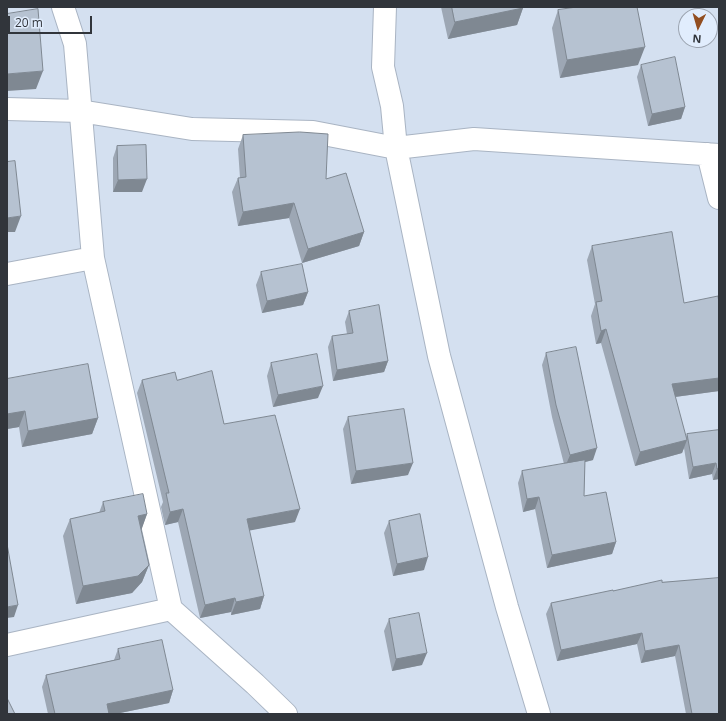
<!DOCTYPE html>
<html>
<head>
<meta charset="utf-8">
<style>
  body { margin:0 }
  #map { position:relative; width:726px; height:721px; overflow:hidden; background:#d4e0f0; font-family:"Open Sans",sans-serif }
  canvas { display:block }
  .frame { position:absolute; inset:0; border:8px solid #31353b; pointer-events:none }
  .north { position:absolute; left:678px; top:8px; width:40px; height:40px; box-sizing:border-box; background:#e1edfd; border:1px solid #9ba3af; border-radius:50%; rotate:185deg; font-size:11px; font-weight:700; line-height:16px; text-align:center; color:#31353b }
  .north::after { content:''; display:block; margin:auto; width:14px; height:18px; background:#924e21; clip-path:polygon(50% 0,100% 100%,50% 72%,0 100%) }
  .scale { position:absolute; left:8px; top:16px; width:84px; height:18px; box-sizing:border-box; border:2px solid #31353b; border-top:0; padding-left:5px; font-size:12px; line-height:14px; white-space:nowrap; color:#31353b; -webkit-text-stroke:3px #e1edfd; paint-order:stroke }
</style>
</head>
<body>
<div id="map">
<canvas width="726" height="721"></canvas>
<div class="frame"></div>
<div class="north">N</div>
<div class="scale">20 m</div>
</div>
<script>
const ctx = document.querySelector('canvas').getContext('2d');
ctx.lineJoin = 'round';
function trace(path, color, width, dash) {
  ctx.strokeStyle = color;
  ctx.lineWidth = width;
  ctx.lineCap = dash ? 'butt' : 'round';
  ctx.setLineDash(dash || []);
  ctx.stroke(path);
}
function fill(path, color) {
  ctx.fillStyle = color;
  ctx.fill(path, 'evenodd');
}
const minor = new Path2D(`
  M63,7L75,44L93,258L171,609L255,684L286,714
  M385,7L383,67L392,106L396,148L439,356L507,607L539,714
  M7,109L80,111L192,129L313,132L396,148L474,139L719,155
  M708,154L719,198
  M7,274L93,258
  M7,645L171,609`);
trace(minor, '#a9b4c3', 24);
trace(minor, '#fff', 22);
fill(new Path2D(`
  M441,7H523V8L517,25L448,39Z
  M558,10L638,65L560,78L552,28Z
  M641,65L685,107L681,119L648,126L637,77Z
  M243,135L326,179L364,232L359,246L302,263L289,218L238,226L232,192L238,178H240L238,149Z
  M117,146L142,192H113V158Z
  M592,246L684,303H719V391L675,397L686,437L687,434L719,430V479L713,480L712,474L689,479L684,448L682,453L635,466L601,343L596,344L591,316L595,304L587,260Z
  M261,272L308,292L303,305L262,313L256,285Z
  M349,311L388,361L384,372L333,381L328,347L332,336L347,334L345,322Z
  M546,353L593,460L585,462L584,496L616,542L612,554L547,568L535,509L523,512L518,483L522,471L564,464L552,417L542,365Z
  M271,363L318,398L273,407L267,376Z
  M7,379L98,418L92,434L22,447L19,427L7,429Z
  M142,380H177L224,424L295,522L249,530L264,596L260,609L231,615V612L200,618L178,522L165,525L161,507L163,502L137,393Z
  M348,417L408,475L351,484L343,429Z
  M103,502L147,514L141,530L149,565L142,582L132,593L76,604L63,536L70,519L99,513Z
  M389,521L424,570L393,576L384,533Z
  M662,582L719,714H686L675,656L641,663L637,644L557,661L546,614L551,603Z
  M389,619L422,665L392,671L384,631Z
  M118,649L173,690L169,703L115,714H48L42,687L46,675L114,660Z`), '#9da7b4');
fill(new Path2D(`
  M523,8L517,25L448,39L455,22Z
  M645,47L638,65L560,78L567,60Z
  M43,71L36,89L7,91V74Z
  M685,107L681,119L648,126L652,114Z
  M147,179L142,192H113L118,180Z
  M294,203L289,218L238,226L243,212Z
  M21,216L15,232H7V218Z
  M364,232L359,246L302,263L308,249Z
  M308,292L303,305L262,313L267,301Z
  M606,329L601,343L596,344L601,331Z
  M388,361L384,372L333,381L337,370Z
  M719,378V391L667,398L672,384Z
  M323,386L318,398L273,407L278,395Z
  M25,411L19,427L7,429V414Z
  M98,418L92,434L22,447L28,431Z
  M687,440L682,453L635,466L640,452Z
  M597,448L593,460L565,467L570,455Z
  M413,463L408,475L351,484L356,471Z
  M716,463L712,474L689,479L693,467Z
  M719,468V479L713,480L717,469Z
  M539,497L535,509L523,512L527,499Z
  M183,509L178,522L165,525L170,512Z
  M300,509L295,522L242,532L247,519Z
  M147,514L141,531L138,516Z
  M616,542L612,554L547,568L552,555Z
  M428,557L424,570L393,576L397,564Z
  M149,565L142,582L132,593L76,604L83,586Z
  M264,596L260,609L231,615L236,602Z
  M235,598L231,612L200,618L205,605Z
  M18,605L14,617L7,618V607Z
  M642,633L637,644L557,661L561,650Z
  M679,645L675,656L641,663L645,651Z
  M427,653L422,665L392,671L396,659Z
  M173,690L169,703L115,714H103L107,704Z`), '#7f8892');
const building = new Path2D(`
  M452,7H523V8L455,22Z
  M577,7H637L645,47L567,60L558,10Z
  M38,9L43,71L7,74V14Z
  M675,57L685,107L652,114L641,65Z
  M300,132L328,134L326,179L346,173L364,232L308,249L294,203L243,212L238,178L246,177L243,135Z
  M146,145L147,179L118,180L117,146Z
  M15,161L21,216L7,218V162Z
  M672,232L684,303L718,296L719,303V378L672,384L687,440L640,452L606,329L601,331L596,302L602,301L592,246Z
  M302,264L308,292L267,301L261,272Z
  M379,305L388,361L337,370L332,336L353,333L349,311Z
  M576,347L597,448L570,455L556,405L546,353Z
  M317,354L323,386L278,395L271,363Z
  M88,364L98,418L28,431L25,411L7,414V379Z
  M212,371L224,424L275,415L300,509L247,519L264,596L236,602L235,598L205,605L183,509L170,512L166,493H169L142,380L175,372L177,380Z
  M404,409L413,463L356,471L348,417Z
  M719,430V468L717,469L716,463L693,467L687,434Z
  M585,460L584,496L606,492L616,542L552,555L539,497L527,499L522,471Z
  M143,494L147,514L138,516L149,565L138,576L83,586L70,519L105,511L103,502Z
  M420,514L428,557L397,564L389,521Z
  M7,544L18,605L7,607Z
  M719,578V714H692L679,645L645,651L642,633L561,650L551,603L613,590V591L662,580V582Z
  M419,613L427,653L396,659L389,619Z
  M162,640L173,690L107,704L109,714H55L46,675L120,659L118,649Z
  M7,698L15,714H7Z`);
fill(building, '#b6c2d1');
trace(building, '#7f8892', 1);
</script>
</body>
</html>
